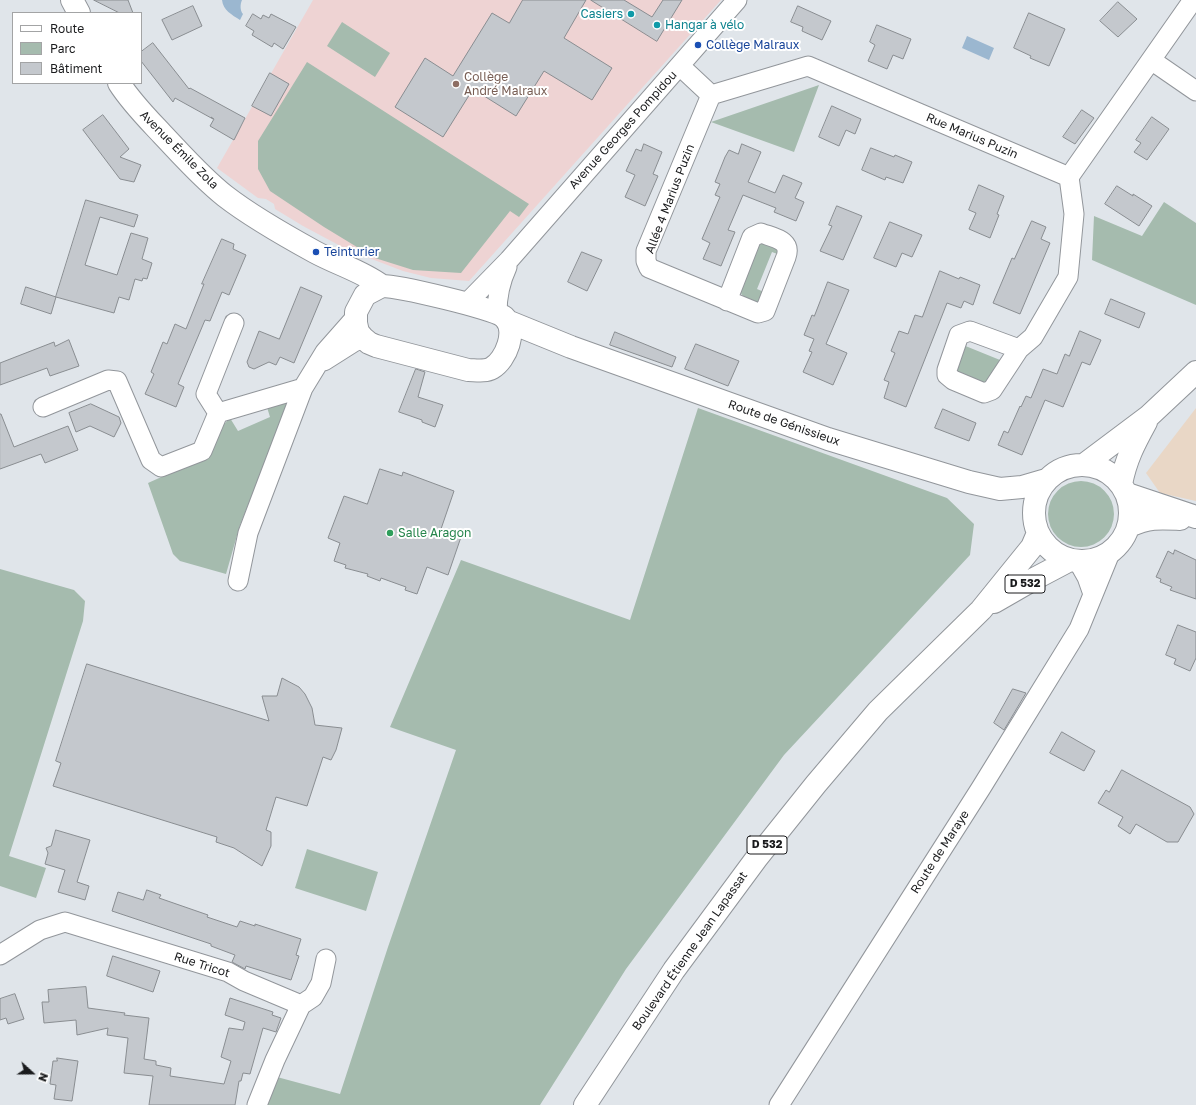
<!DOCTYPE html>
<html>
<head>
<meta charset="utf-8">
<style>
  body { margin:0 }
  #map { position:relative; width:1196px; height:1105px; overflow:hidden; background:#e0e5ea; font-family:"Golos Text",sans-serif }
  canvas { display:block }
  .legend { position:absolute; left:12px; top:12px; width:130px; height:72px; box-sizing:border-box; background:#fff; border:1px solid #a3a4a5; margin:0; padding:5px 7px; list-style:none; font-size:12px; color:#1a1b1d }
  .legend li { display:flex; align-items:center; gap:8px; height:20px }
  .legend b { width:20px; border:1px solid #a3a4a5 }
  .north { position:absolute; left:12px; top:1053px; width:40px; height:40px; -webkit-text-stroke:3px #fff; paint-order:stroke; rotate:111deg; font-size:11px; font-weight:700; line-height:16px; text-align:center; color:#1a1b1d }
  .north::after { content:''; display:block; margin:auto; width:14px; height:18px; background:#1a1b1d; clip-path:polygon(50% 0,100% 100%,50% 72%,0 100%) }
</style>
</head>
<body>
<div id="map">
<canvas width="1196" height="1105"></canvas>
<ul class="legend">
<li><b style="height:5px;background:#fff"></b>Route</li>
<li><b style="height:11px;background:#a5bbae"></b>Parc</li>
<li><b style="height:11px;background:#c4c8cd"></b>Bâtiment</li>
</ul>
<div class="north">N</div>
</div>
<script>
const ctx = document.querySelector('canvas').getContext('2d');
ctx.lineJoin = 'round';
function fill(path, color) {
  ctx.fillStyle = color;
  ctx.fill(path, 'evenodd');
}
function trace(path, color, width, dash) {
  ctx.strokeStyle = color;
  ctx.lineWidth = width;
  ctx.lineCap = dash ? 'butt' : 'round';
  ctx.setLineDash(dash || []);
  ctx.stroke(path);
}
function write(font, color, halo, rows, align = 'center') {
  ctx.font = font + ' "Golos Text",sans-serif';
  ctx.lineWidth = 4;
  ctx.setLineDash([]);
  ctx.textBaseline = 'middle';
  ctx.strokeStyle = halo;
  ctx.fillStyle = color;
  for (const [text, x, y, turn = 0] of rows) {
    ctx.save();
    ctx.translate(x, y);
    ctx.rotate((+turn || 0) * Math.PI / 180);
    ctx.textAlign = isNaN(turn) ? turn : align;
    if (halo) ctx.strokeText(text, 0, 0);
    ctx.fillText(text, 0, 0);
    ctx.restore();
  }
}
fill(new Path2D(`
  M1196,408V501L1160,493L1146,473Z`), '#e9d7c6');
fill(new Path2D(`
  M313,0H721L469,281L431,278L403,271L348,250L303,226L275,209L274,204L266,199L258,198L217,168Z`), '#eed3d3');
fill(new Path2D(`
  M342,22L390,53L375,77L327,46Z
  M307,62L529,204L519,217L510,211L461,273L413,270L375,258L324,227L270,191L258,169V141Z
  M819,85L794,152L711,122Z
  M1164,202L1196,223V305L1092,260L1094,216L1142,236Z
  M762,241L780,246V255L772,252L757,289L764,292L759,302C750,302 745,299 740,292L756,247Z
  M963,345L1000,360L991,380L984,385L956,373Z
  M283,398L289,403L240,525L226,574L180,561L173,554L148,483L206,457L222,426L230,418L238,431L270,417L266,404Z
  M698,408L947,498L974,524L970,555L784,755L626,969L540,1105H267L277,1077L340,1094L388,947L456,750L390,727L461,560L630,620Z
  M1048 514a33 33 0 1 1 66 0a33 33 0 1 1-66 0Z
  M0,569L74,590L85,601L83,621L9,856L46,868L36,898L0,886Z
  M307,849L378,872L366,911L295,888Z`), '#a5bbae');
fill(new Path2D(`
  M222,0H242C240,4 240,11 243,14L240,20C232,15 223,10 222,0Z
  M967,36L994,48L989,60L962,48Z`), '#9bb7d0');
const building = new Path2D(`
  M94,0H128L133,13H120Z
  M523,0H586L564,38L612,68L592,100L544,71L516,116L473,89L443,137L395,107L425,58L453,76L492,13L509,23Z
  M591,0H624L652,17L663,0H682L657,41Z
  M1118,2L1137,19L1118,37L1100,21Z
  M193,6L202,26L172,40L162,20Z
  M798,6L831,21L822,40L802,31L803,27L791,22Z
  M1029,13L1065,29L1049,66L1030,58L1031,56L1014,48Z
  M253,14L261,19L263,15L269,18L271,14L296,27L283,49L274,43L272,47L252,35L254,31L246,26Z
  M877,25L911,39L903,59L893,55L887,69L868,61L875,45L870,42Z
  M153,43L189,89L190,88L245,118L234,140L210,126L214,119L211,117L213,119L175,98L173,102L141,61V52Z
  M270,73L289,84L271,116L252,106Z
  M832,106L861,119L855,134L846,130L839,146L819,137Z
  M1082,110L1094,118L1075,144L1063,137Z
  M103,115L129,149L120,157L141,165L134,182L120,179L83,130Z
  M1152,117L1169,129L1147,160L1134,152L1141,143L1136,140Z
  M644,144L662,152L653,174L658,176L645,206L625,197L635,175L626,171L636,149L641,151Z
  M742,144L761,152L748,182L775,193L783,175L802,183L795,198L804,202L796,221L774,212L776,208L743,195L728,230L735,232L721,266L703,259L710,243L702,239L720,197L715,195L720,184L715,182L725,157L729,150L738,154Z
  M871,148L894,157L895,155L912,162L903,183L886,177L885,180L862,170Z
  M979,185L1004,196L997,214L999,215L990,238L969,229L976,213L969,210Z
  M1117,186L1133,196V194L1152,206L1139,226L1105,204Z
  M86,200L138,215L134,227L100,217L85,265L117,275L131,233L148,238L142,259L152,263L147,279L143,278L142,281L135,279L129,300L119,297L114,313L56,297Z
  M837,206L862,216L843,260L820,251L832,226L829,225Z
  M1032,221L1046,227L1041,239L1050,243L1020,314L993,303L1012,258L1014,259Z
  M890,222L922,235L912,257L902,253L896,267L874,258Z
  M222,239L234,244L233,249L246,255L229,295L222,292L210,321L205,320L178,384L184,387L176,407L145,394L154,374L151,372L163,342L167,344L175,324L186,329L204,284H202Z
  M582,252L602,260L587,291L568,282Z
  M940,271L959,279L960,277L980,285L973,305L964,301L961,308L947,303L906,407L884,398L889,382L884,380L895,353L891,351L899,331L908,334L915,315L922,317Z
  M828,282L849,290L826,344L847,353L833,385L803,372L812,352L809,351L814,339L804,335L812,315L814,316Z
  M26,287L56,297L51,314L21,304Z
  M301,287L322,296L294,363L280,357L276,365L269,362L254,369L249,367L247,362L259,331L279,339Z
  M1111,299L1145,313L1139,328L1105,314Z
  M1080,331L1101,340L1090,365L1082,362L1063,407L1045,400L1022,455L998,445L1004,431L1008,433L1020,406L1021,407L1026,396L1031,398L1043,369L1057,374L1065,354L1069,356Z
  M615,332L676,357L672,367L610,345Z
  M69,340L79,366L50,376L47,368L0,385V363L54,342L55,346Z
  M696,344L739,361L728,386L685,369Z
  M416,369L425,372L418,397L443,405L435,427L422,422V420L399,412Z
  M91,404L119,417L121,423L114,437L90,426L76,432L69,413Z
  M943,409L976,423L969,441L935,428Z
  M0,414H1L14,447L68,426L78,450L45,463L41,454L0,469Z
  M380,469L402,476L403,472L454,491L441,529L461,537L448,575L427,567L417,594L405,590L406,587L381,578L380,581L367,576L368,574L345,568L346,565L334,561L340,543L328,538L344,496L367,504Z
  M1175,550L1196,560V599L1170,590L1172,587L1160,582L1161,579L1156,577L1168,551L1173,554Z
  M1178,625L1196,632V658L1190,671L1174,664L1176,659L1166,655Z
  M87,664L269,721L262,696H277L282,678L299,687L305,694L312,708L315,725L342,728L336,750L331,760L323,757L307,806L276,797L266,830L271,832V846L262,866L234,848L216,842L217,837L53,786L61,763L56,761Z
  M1013,689L1026,693L1004,730L994,723Z
  M1062,732L1095,751L1084,771L1050,753Z
  M1122,770L1190,807L1194,814L1178,842H1167L1136,824L1130,834L1118,826L1123,817L1098,803L1106,790L1109,792Z
  M56,830L90,840L77,882L89,886L85,900L58,892L65,870L45,864L48,853L46,848L51,846Z
  M147,890L161,895L159,898L208,915L207,917L237,927L240,921L255,926V924L301,939L296,955L299,956L291,980L246,966L245,969L232,962L235,955L211,946V944L112,911L118,892L143,900Z
  M113,956L160,971L153,992L107,976Z
  M86,987L88,1008L125,1013L124,1015L149,1018L144,1059L156,1061V1065L171,1068L170,1076L224,1084L231,1061L221,1057L229,1028L243,1030L245,1022L225,1015L230,998L273,1012L272,1015L281,1018L276,1032L263,1028L250,1074L243,1073L241,1081H239L235,1105H149L153,1076L124,1073L128,1038L107,1035L108,1028L77,1035L76,1020L44,1023L42,1002H49L48,990Z
  M15,994L24,1019L8,1024L6,1018L0,1020V999Z
  M57,1058L78,1061L72,1101L54,1099L56,1085L50,1084L53,1061H57Z`);
fill(building, '#c4c8cd');
trace(building, '#898d91', 1);
const minor = new Path2D(`
  M1151,60L1196,91
  M680,66L711,95L808,66L1069,177L1193,0
  M711,95L646,251V261L649,268L758,313L765,311L786,257C792,240 774,238 761,233L752,237L727,301
  M466,304L509,260L737,0
  M497,313C497,296 500,282 507,267
  M1019,349L970,331L959,335L947,370V375L953,380L984,393L992,390L1019,349L1033,337L1068,277L1074,214L1069,177
  M324,361L354,342L363,338
  M43,407L108,380L117,381L151,460L161,467L202,451L218,413L303,388
  M218,413L206,394L234,323
  M1078,561L1087,577L1093,594
  M238,581L248,533L303,388L325,352L355,318
  M0,955L40,930L65,922L228,972L244,981L301,1005L275,1060L257,1105
  M301,1005L313,997L321,983L326,959
  M779,1105L981,788L1079,629L1110,553`);
const major = new Path2D(`
  M72,0L79,13
  M119,83C131,102 147,118 162,134C182,155 202,178 225,196C252,217 284,235 315,252C337,264 362,271 382,286
  M382,286C398,286 494,308 504,317C518,330 506,360 492,368C485,372 475,370 468,370L376,346L369,343L363,338L358,332L356,323V312L365,295Z
  M507,321L571,347L828,439L969,482L1000,489L1022,487L1046,480
  M1085,464L1149,416L1196,372
  M1034 513a48 48 0 1 1 96 0a48 48 0 1 1-96 0Z
  M1121,484C1126,459 1134,444 1146,422
  M1127,494L1196,517
  M1129,526C1150,517 1159,518 1180,519
  M994,602L1034,579L1070,560
  M585,1105L674,970L756,859L816,784L878,711L981,610L1032,547L1038,533`);
trace(minor, '#92969b', 21);
trace(major, '#92969b', 24);
trace(minor, '#fff', 19);
trace(major, '#fff', 22);
for (const [x, y, r, color] of [
  [631,14,4,"#0f9aa8"],
  [657,25,4,"#0f9aa8"],
  [698,45,4,"#1a4fb4"],
  [456,84,4,"#8d6e63"],
  [316,252,4,"#1a4fb4"],
  [390,533,4,"#2e9e5b"]
]) {
  const dot = new Path2D();
  dot.arc(x, y, r, 0, 2 * Math.PI);
  ctx.fillStyle = color;
  ctx.fill(dot);
  trace(dot, '#fff', 1.5);
}
for (const [x, y, w] of [
  [1025,584,40],
  [767,845,40]
]) {
  const box = new Path2D();
  box.roundRect(x - w / 2, y - 9, w, 18, 3);
  ctx.fillStyle = '#fff';
  ctx.fill(box);
  trace(box, '#1a1b1d', 1);
}
write('bold 11px', '#1a1b1d', null, [
  ["D 532",1025,584],
  ["D 532",767,845]
]);
write('12px', '#0d838f', '#fff', [
  ["Casiers",623,14],
  ["Hangar à vélo",665,25,"left"]
], 'right');
write('12px', '#164399', '#fff', [
  ["Collège Malraux",706,45],
  ["Teinturier",324,252]
], 'left');
write('12px', '#785e54', '#fff', [
  ["Collège",464,77],
  ["André Malraux",464,91]
], 'left');
write('12px', '#1a1b1d', '#fff', [
  ["Avenue Georges Pompidou",623,130,-48],
  ["Rue Marius Puzin",972,136,23],
  ["Avenue Émile Zola",179,150,45],
  ["Allée 4 Marius Puzin",670,199,-69],
  ["Route de Génissieux",784,423,19],
  ["Route de Maraye",940,852,-57],
  ["Boulevard Étienne Jean Lapassat",690,951,-55],
  ["Rue Tricot",202,965,18]
]);
write('12px', '#27864d', '#fff', [
  ["Salle Aragon",398,533]
], 'left');
</script>
</body>
</html>
